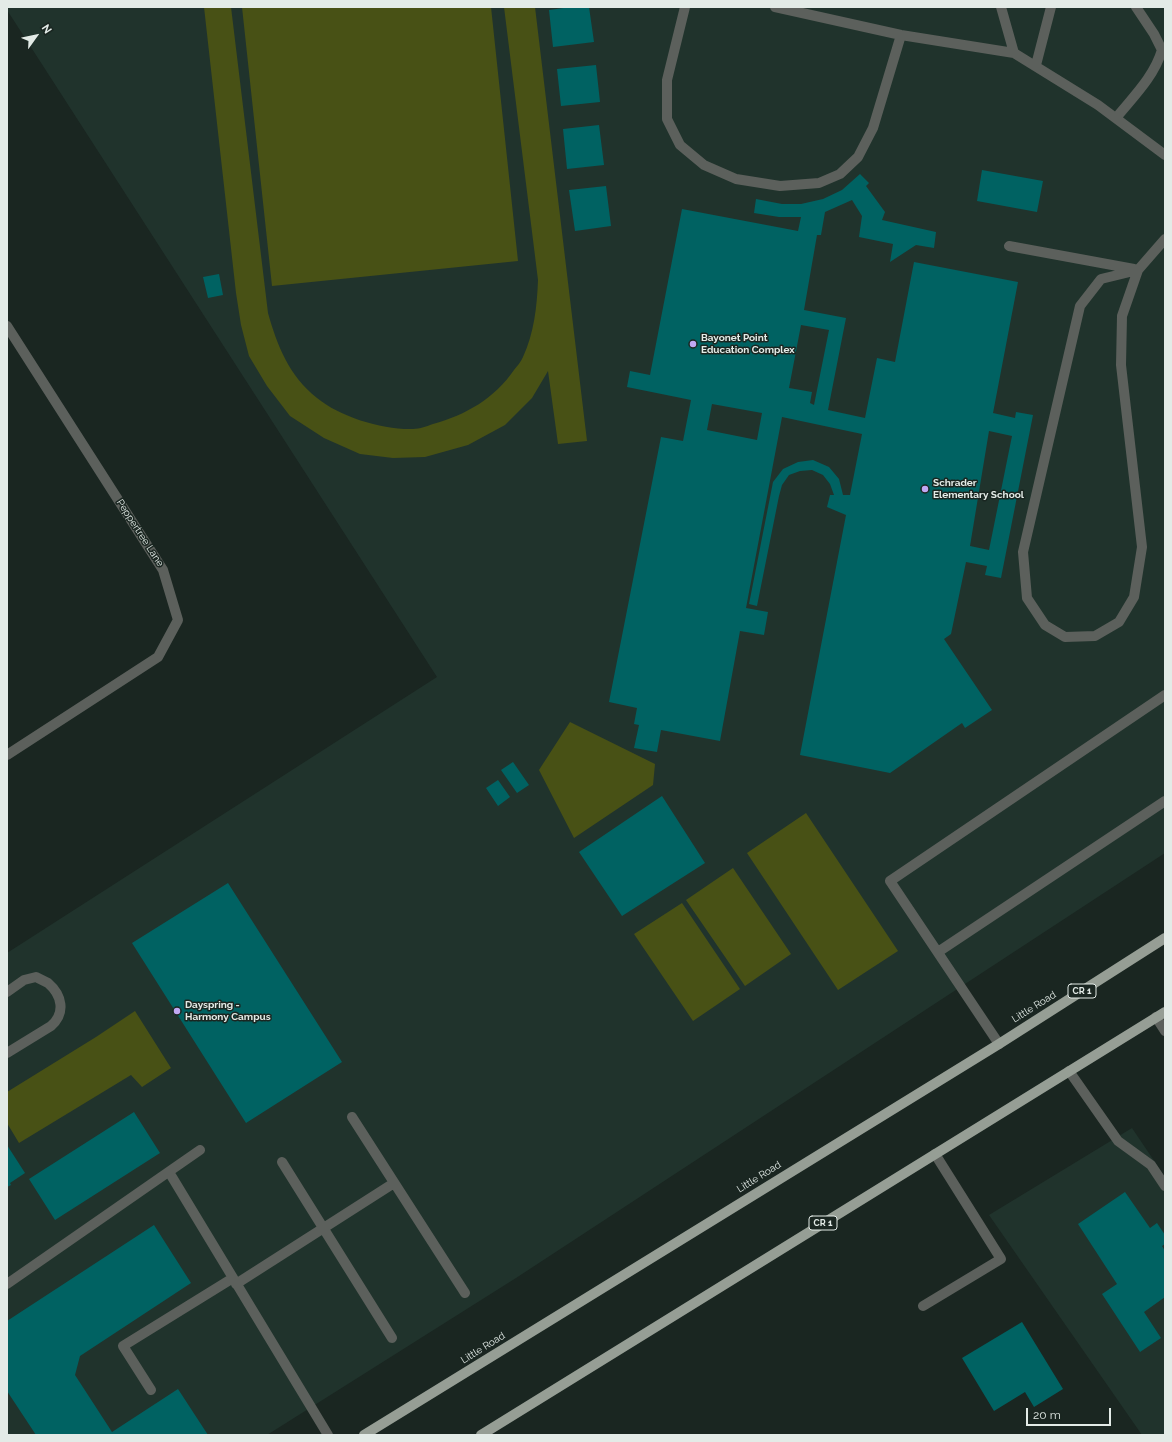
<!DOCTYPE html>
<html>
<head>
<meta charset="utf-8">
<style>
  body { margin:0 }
  #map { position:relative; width:1172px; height:1442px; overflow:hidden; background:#1a2621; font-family:Raleway,sans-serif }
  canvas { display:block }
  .frame { position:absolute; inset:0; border:8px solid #e3ebe7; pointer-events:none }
  .north { position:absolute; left:16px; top:16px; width:40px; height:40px; -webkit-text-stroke:3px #1a2621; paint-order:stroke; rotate:57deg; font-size:11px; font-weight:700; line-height:16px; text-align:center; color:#e3ebe7 }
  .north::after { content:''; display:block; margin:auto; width:14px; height:18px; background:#e3ebe7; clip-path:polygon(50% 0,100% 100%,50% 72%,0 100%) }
  .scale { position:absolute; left:1026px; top:1408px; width:85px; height:18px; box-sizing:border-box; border:2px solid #e3ebe7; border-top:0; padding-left:5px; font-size:12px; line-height:14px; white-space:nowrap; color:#e3ebe7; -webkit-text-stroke:3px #1a2621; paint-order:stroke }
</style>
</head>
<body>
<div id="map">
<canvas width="1172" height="1442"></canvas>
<div class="frame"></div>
<div class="north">N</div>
<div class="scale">20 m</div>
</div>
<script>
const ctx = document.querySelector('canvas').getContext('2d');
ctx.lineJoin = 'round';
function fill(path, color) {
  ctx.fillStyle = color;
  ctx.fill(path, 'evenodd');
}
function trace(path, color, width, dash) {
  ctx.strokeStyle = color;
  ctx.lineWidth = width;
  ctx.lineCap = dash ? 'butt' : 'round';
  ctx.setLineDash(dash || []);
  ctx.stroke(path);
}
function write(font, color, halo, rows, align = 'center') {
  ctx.font = font + ' Raleway,sans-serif';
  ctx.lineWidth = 3;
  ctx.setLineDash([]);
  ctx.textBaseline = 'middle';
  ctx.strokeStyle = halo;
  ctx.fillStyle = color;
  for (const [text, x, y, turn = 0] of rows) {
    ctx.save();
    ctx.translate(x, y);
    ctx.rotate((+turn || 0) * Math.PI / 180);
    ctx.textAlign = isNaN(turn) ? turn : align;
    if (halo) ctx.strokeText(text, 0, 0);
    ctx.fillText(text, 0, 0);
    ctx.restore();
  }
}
fill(new Path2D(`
  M7,7H1165V853L516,1278L267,1435H7V953L437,677L7,10Z
  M1132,1128L1165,1177V1435H1142L989,1215Z`), '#20332c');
fill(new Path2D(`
  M204,7H231L268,313C277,345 289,376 317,398C340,417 383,430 413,429C420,429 427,426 433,424C466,415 495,398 514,370C517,366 521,362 523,357C534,333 537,307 538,280L504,7H535L587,441L558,444L548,371L532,398L505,425L468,445L425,457L393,458L360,454L324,438L290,416L267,386L249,356L241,325L236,293Z
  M242,7H491L518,261L272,286Z
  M570,722L655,764L653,785L574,838L539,770Z
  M806,813L898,951L838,990L747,853Z
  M733,868L791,954L745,986L686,900Z
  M682,903L740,989L693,1021L634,934Z
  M135,1011L171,1068L142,1087L131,1075L19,1143L7,1123V1092L96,1037Z`), '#485115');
fill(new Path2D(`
  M571,7H589L594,42L553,47L549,10Z
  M596,65L600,102L561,106L557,69Z
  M599,125L604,165L567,169L563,129Z
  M982,170L1043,181L1037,212L977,201Z
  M860,174L869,183L866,186L885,212L882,220L936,232L934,248L916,245L890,262L893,244L859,237L862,216L852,200L825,212L821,235H817L804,310L846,318L828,410L865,418L877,358L895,362L914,262L1018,282L993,413L1015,418L1016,412L1033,415L1001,578L985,575L987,566L966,562L951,634L944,639L992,710L965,728L962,723L890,773L800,755L846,515L827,507L830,495H834L830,484L823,475L812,470L800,471L789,475L782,485L779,496L757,606L749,604L773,482L783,469L798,462L813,460L829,467L839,479L843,495H850L862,434L782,417L746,608L768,612L764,635L740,631L720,741L661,730L657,752L634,748L639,725L634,724L637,708L609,702L661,437L683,441L691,400L627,387L630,371L650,375L682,209L798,231L801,217H779L754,213L756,199L782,204H801L823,199L842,190ZM801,325L829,330L814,405L810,403L812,392L789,388ZM712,404L762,413L757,440L707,430ZM989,431L1012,436L989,550L970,546Z
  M606,186L611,226L575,231L569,190Z
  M219,274L223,295L208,298L203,277Z
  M513,762L529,785L517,793L501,770Z
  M498,780L510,797L498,806L486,788Z
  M662,796L705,863L622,916L579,852Z
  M228,883L342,1062L246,1123L132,943Z
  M134,1112L160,1153L55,1220L29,1179Z
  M7,1145L25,1173L10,1183L11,1185L7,1187Z
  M1125,1192L1150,1228L1157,1223L1165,1235V1244L1162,1246L1165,1251V1297L1144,1312L1161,1338L1140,1352L1102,1294L1117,1284L1078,1224Z
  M154,1225L191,1283L80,1356L75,1375L112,1432L178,1389L208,1435H36L7,1391V1321Z
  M1022,1322L1063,1389L1034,1407L1025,1392L994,1411L962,1358Z`), '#006262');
trace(new Path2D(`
  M685,7L667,80V119L680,145L704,165L736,179L780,186L819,183L840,174L858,157L873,128L901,35
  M775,7L901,35L1014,53L1098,105L1165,155
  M1001,7L1014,53
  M1036,65L1051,7
  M1116,118C1133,97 1154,77 1162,50L1154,34L1136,7
  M1009,246L1134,269
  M1138,270L1101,279L1080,306L1023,552L1027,598L1045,625L1065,637L1095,636L1119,622L1134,597L1142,547L1121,365L1122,316L1138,270L1165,239
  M938,952L1165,801
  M7,992L24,980L36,977C40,979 44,981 48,983C62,995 66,1013 51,1026L7,1053
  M1156,1017L1165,1031
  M999,1044L890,881L1165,695
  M1069,1071L1118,1141L1151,1165L1165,1186
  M352,1117L465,1293
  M282,1162L392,1338
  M169,1172L328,1435
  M7,1284L200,1150
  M236,1284L394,1183
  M923,1306L1001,1259L935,1154
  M151,1390L123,1346L233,1278`), '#5c605c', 10);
trace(new Path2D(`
  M7,326L163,570L178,620L158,657L7,755`), '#5c605c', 10);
trace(new Path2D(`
  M364,1435L999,1044L1165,938
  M481,1435L1165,1012`), '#969e95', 10);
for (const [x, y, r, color] of [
  [693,344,4,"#c1a8f3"],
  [925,489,4,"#c1a8f3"],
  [177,1011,4,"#c1a8f3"]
]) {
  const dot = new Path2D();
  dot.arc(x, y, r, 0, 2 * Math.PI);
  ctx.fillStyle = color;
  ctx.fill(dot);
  trace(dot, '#1a2621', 1.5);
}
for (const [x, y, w] of [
  [1082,991,28],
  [823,1223,28]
]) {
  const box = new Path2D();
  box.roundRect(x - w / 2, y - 7, w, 14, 3);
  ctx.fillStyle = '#1a2621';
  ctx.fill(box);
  trace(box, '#e3ebe7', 1);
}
write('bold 9px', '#e3ebe7', null, [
  ["CR 1",1082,991],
  ["CR 1",823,1223]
]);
write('bold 10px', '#e3ebe7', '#1a2621', [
  ["Bayonet Point",701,338],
  ["Education Complex",701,350],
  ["Schrader",933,483],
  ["Elementary School",933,495],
  ["Dayspring -",185,1005],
  ["Harmony Campus",185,1017]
], 'left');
write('10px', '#e3ebe7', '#1a2621', [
  ["Peppertree Lane",140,533,57],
  ["Little Road",1034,1007,-32],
  ["Little Road",759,1177,-32],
  ["Little Road",483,1348,-32]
]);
</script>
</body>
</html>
